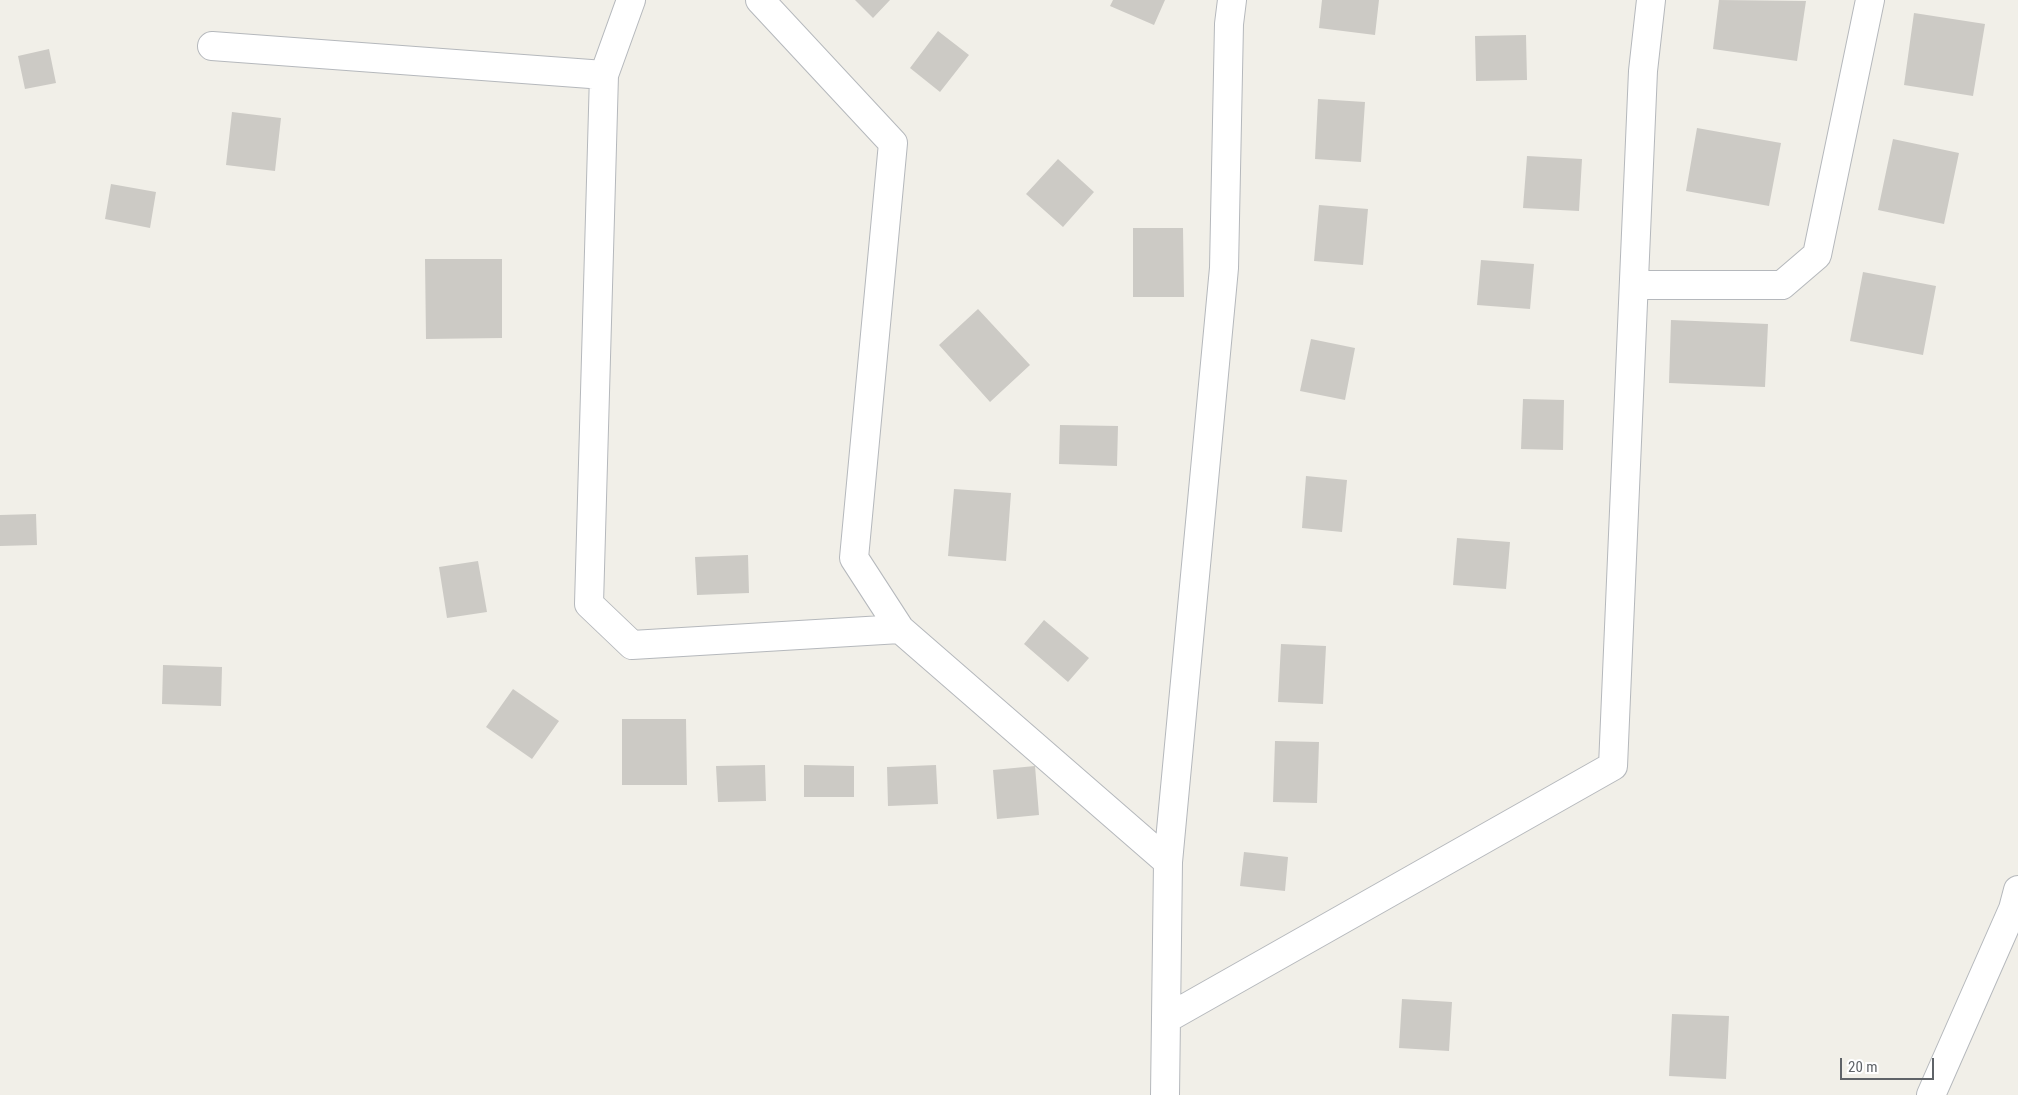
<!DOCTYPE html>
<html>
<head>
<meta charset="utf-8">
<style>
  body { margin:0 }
  #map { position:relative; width:2018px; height:1095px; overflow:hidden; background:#f1efe8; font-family:"Roboto Condensed",sans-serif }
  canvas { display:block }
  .scale { position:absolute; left:1840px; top:1058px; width:94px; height:22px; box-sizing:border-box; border:2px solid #5f6368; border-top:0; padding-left:6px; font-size:15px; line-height:18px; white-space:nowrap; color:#5f6368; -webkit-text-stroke:4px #fff; paint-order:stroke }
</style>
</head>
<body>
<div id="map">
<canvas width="2018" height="1095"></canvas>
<div class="scale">20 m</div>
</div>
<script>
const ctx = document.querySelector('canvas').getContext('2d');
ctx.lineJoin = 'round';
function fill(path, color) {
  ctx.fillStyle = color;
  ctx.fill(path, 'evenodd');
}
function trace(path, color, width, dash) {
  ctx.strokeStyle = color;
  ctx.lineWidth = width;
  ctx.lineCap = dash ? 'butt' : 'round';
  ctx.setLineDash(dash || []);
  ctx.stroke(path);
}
fill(new Path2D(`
  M855,0H890L873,18Z
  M1113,0H1165L1154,25L1110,6Z
  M1322,0H1379L1375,35L1319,28Z
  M1719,0L1806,1L1797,61L1713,49Z
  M1914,13L1985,24L1973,96L1904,85Z
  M938,31L969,55L940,92L910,68Z
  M1526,35L1527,80L1476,81L1475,36Z
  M49,49L56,83L25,89L18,56Z
  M1318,99L1365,102L1361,162L1315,159Z
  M232,112L281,118L275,171L226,165Z
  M1697,128L1781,143L1769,206L1686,191Z
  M1893,139L1959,153L1944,224L1878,210Z
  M1527,156L1582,159L1579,211L1523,208Z
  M1058,159L1094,192L1063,227L1026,194Z
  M111,184L156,192L150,228L105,219Z
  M1319,205L1368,209L1363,265L1314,261Z
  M1133,228H1183L1184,297H1133Z
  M425,259H502V338L426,339Z
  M1481,260L1534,264L1530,309L1477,305Z
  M1863,272L1936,286L1923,355L1850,341Z
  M978,309L1030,365L990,402L939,345Z
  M1671,320L1768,324L1765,387L1669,383Z
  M1311,339L1355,348L1345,400L1300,391Z
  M1523,399L1564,400L1563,450L1521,449Z
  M1060,425L1118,426L1117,466L1059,464Z
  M1306,476L1347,480L1342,532L1302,528Z
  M954,489L1011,493L1006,561L948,556Z
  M36,514L37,545L0,546V515Z
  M1457,538L1510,542L1506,589L1453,585Z
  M748,555L749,593L697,595L695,557Z
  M478,561L487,612L447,618L439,567Z
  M1044,620L1089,658L1068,682L1024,644Z
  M1281,644L1326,646L1323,704L1278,702Z
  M163,665L222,667L221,706L162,704Z
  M513,689L559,721L532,759L486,727Z
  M622,719H686L687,785H622Z
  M1275,741L1319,742L1317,803L1273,802Z
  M765,765L766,801L718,802L716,766Z
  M804,765L854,766V797H804Z
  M936,765L938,804L888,806L887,767Z
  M1035,766L1039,815L997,819L993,770Z
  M1244,852L1288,857L1285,891L1240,886Z
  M1402,999L1452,1002L1449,1051L1399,1048Z
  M1672,1014L1729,1016L1726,1079L1669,1076Z`), '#cccac5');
const minor = new Path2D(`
  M631,0L604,75L589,604L632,645L900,629
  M760,0L893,143L854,558L900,629L1168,862
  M212,46L604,75
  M1634,285H1782L1817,255L1870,0
  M1166,1019L1613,766L1643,71L1651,0
  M1165,1095L1168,862L1224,268L1229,24L1232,0
  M1931,1095L2013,909L2018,890`);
trace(minor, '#b5b8bc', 30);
trace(minor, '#fff', 28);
</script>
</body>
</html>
